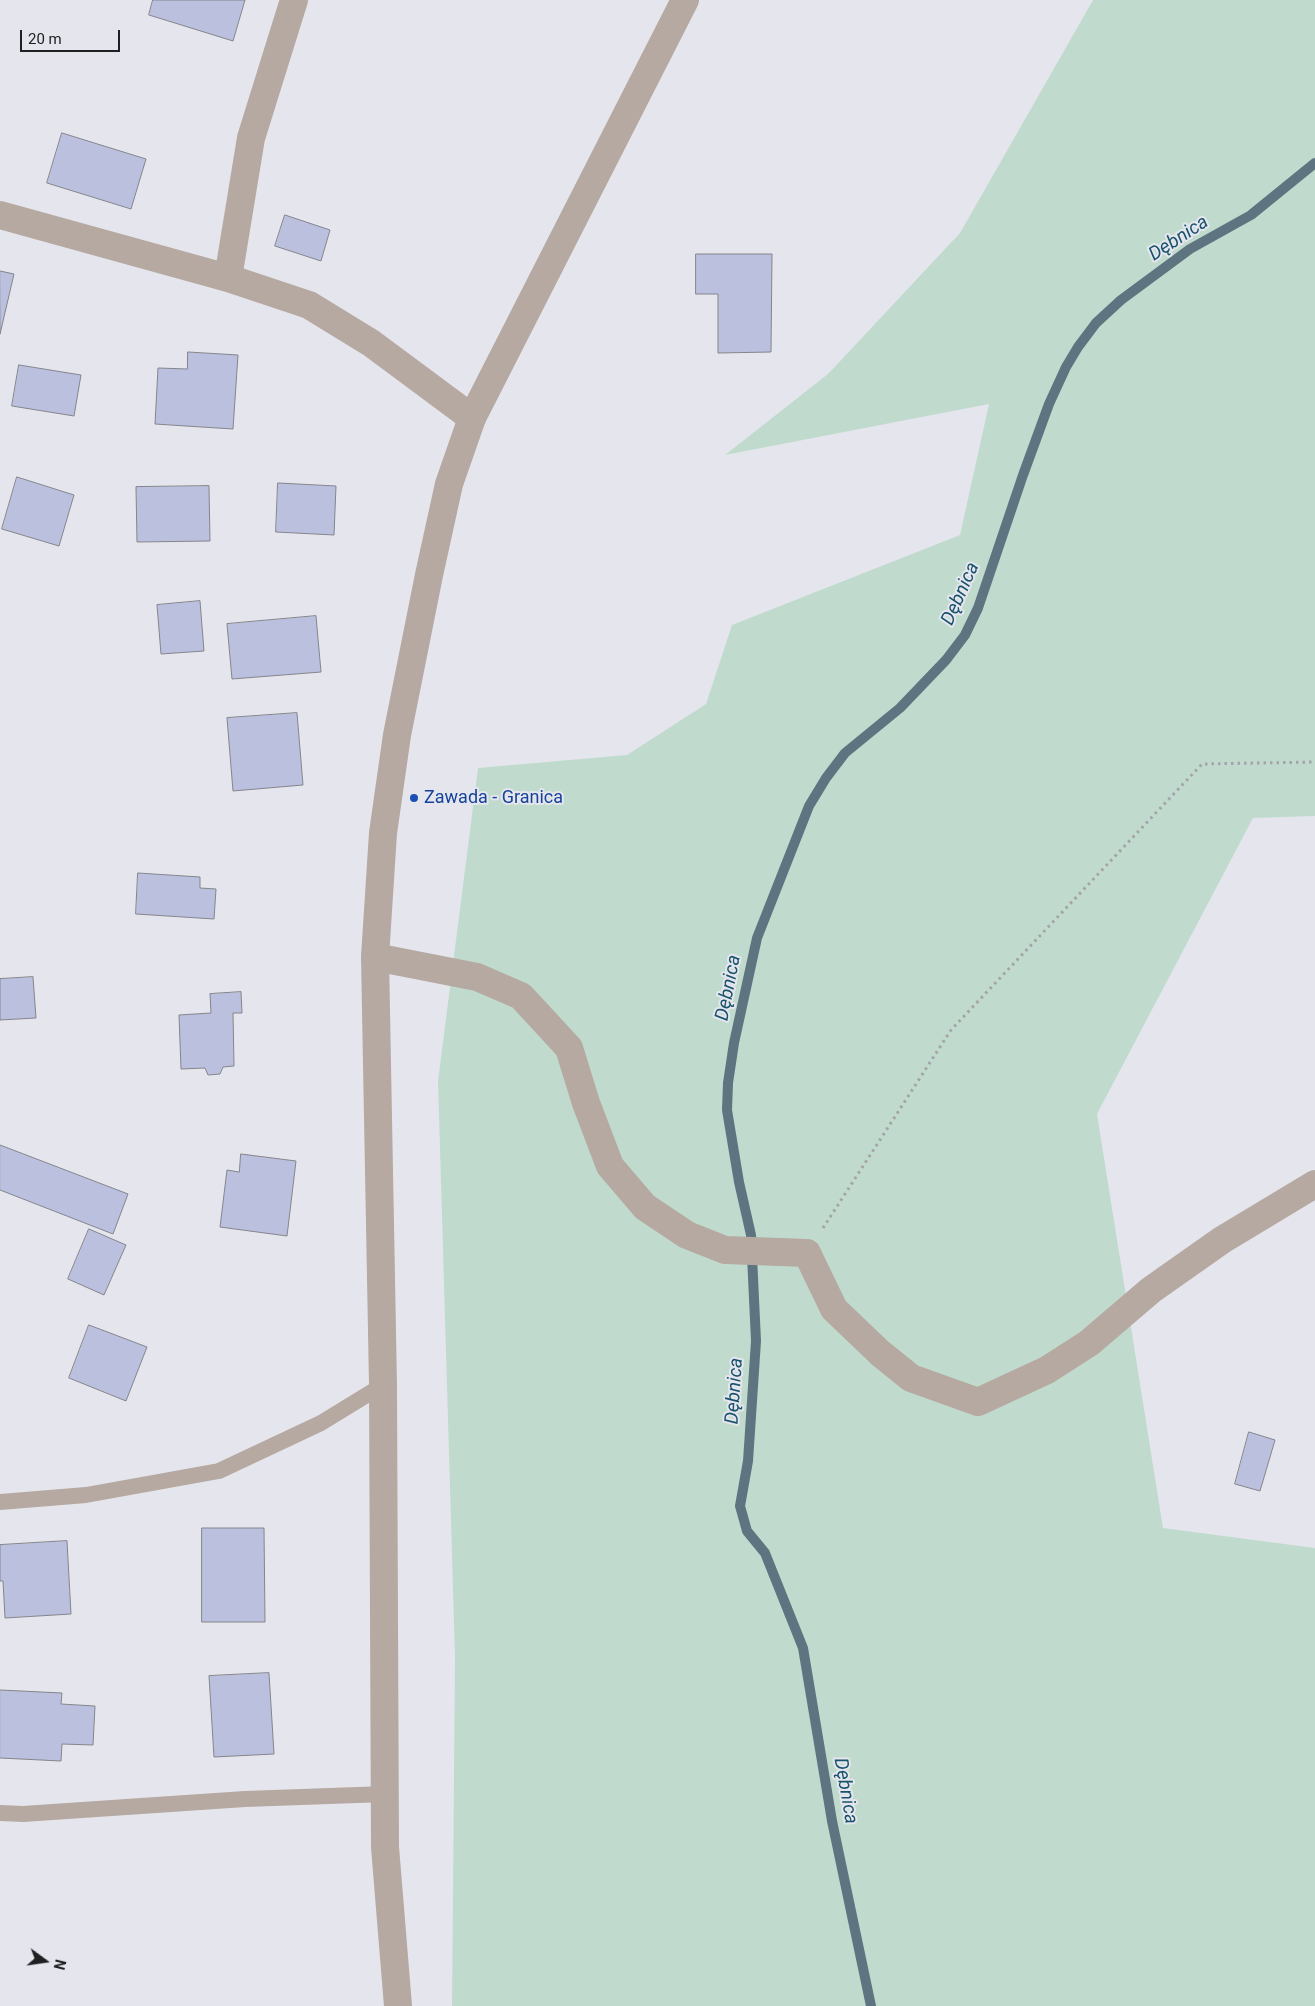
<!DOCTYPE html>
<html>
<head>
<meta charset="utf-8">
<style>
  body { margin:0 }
  #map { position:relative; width:1315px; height:2006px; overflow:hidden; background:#e5e6ed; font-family:Roboto,sans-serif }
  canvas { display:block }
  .north { position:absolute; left:20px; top:1936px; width:50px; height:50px; -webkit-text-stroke:4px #e5e6ed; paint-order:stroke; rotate:104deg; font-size:14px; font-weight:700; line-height:20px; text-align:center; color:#202023 }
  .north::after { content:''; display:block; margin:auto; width:18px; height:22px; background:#202023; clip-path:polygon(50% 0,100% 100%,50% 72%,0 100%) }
  .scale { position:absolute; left:20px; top:30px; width:100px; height:22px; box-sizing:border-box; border:2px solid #202023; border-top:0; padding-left:6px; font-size:15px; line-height:18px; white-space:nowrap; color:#202023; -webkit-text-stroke:4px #e5e6ed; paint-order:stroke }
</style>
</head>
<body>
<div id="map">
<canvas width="1315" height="2006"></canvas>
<div class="north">N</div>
<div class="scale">20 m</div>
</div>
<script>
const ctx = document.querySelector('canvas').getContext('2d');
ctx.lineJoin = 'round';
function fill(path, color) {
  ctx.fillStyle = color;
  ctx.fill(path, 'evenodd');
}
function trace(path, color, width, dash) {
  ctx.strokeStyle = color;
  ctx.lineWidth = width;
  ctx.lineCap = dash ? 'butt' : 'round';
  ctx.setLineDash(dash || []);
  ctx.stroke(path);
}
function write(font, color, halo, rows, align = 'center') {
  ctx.font = font + ' Roboto,sans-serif';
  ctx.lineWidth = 4;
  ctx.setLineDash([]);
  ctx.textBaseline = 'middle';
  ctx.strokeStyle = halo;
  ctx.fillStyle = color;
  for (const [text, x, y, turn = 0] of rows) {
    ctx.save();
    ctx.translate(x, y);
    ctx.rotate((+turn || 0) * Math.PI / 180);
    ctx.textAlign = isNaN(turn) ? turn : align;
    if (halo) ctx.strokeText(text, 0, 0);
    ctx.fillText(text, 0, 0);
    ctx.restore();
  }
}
fill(new Path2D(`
  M1093,0H1315V816L1253,818L1097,1114L1163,1528L1315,1548V2006H452L455,1657L438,1081L478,768L627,755L706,704L732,625L960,535L989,404L725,455L828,374L960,233Z`), '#c0dbcd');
trace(new Path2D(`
  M871,2006L832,1821L803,1648L765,1553L747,1531L740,1506L748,1461L756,1341L751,1235L739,1182L727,1110L728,1083L734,1043L757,938L809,806L826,778L845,753L900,708L946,660L965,635L978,608L1023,475L1049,404L1066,367L1078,347L1096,323L1121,300L1190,249L1251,215L1315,163`), '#5e7481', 10);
const building = new Path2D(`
  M153,0H245L233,41L149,15Z
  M62,133L146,159L131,209L47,183Z
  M285,215L330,230L321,261L275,246Z
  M696,254H772L771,352L718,353V294H696Z
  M0,271L14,274L0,334Z
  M188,352L238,355L233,429L155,424L158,368L187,369Z
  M19,365L81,375L74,416L12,406Z
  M17,477L74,495L59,546L2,529Z
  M278,483L336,486L334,535L276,532Z
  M209,486L210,541L137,542L136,487Z
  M200,601L204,651L161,654L157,605Z
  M316,616L321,672L232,679L227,624Z
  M297,713L303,785L233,791L227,718Z
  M138,873L200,877V888L216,889L214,919L136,914Z
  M33,977L36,1018L0,1020V979Z
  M241,992L242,1013H233L234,1066L223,1067L220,1074L208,1075L205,1068L181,1069L179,1015L211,1013L210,994Z
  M0,1145L128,1194L113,1234L0,1190Z
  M241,1154L296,1161L287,1236L220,1227L227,1170L239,1172Z
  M89,1229L126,1245L104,1295L68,1279Z
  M89,1325L147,1347L126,1401L69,1378Z
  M1249,1432L1275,1440L1260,1491L1235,1484Z
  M202,1528H264L265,1622H202Z
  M67,1541L71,1614L5,1618L3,1581H0V1545Z
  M269,1673L274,1754L214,1757L209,1676Z
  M0,1690L62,1693L61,1704L95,1706L93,1745L62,1744L61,1761L0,1758Z`);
fill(building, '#bbc0df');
trace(building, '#84858b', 1);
trace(new Path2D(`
  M823,1228L951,1030L1202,764L1315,762`), '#a3a3a9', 3, [2.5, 4]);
trace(new Path2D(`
  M0,1502L86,1495L219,1471L321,1423L383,1385
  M0,1813L23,1814L245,1799L386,1794`), '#b6a9a1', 16);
trace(new Path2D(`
  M0,215L228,278L309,305L371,343L472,418
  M228,278L251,138L294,0
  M375,957L477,977L521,996L569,1048L586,1103L610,1166L645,1207L687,1235L725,1250L807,1253L834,1309L880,1353L911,1378L978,1402L1047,1370L1089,1343L1151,1290L1222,1240L1315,1184`), '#b6a9a1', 28);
trace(new Path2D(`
  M398,2006L385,1847L383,1385L375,957L383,833L397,735L429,575L449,484L472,418L685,0`), '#b6a9a1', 28);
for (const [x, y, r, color] of [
  [414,798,5,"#1a4fb4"]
]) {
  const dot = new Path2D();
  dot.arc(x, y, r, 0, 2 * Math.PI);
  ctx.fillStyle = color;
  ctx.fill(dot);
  trace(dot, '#e5e6ed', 2);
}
write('18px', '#164399', '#e5e6ed', [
  ["Zawada - Granica",424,798]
], 'left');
write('italic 19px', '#18526c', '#e5e6ed', [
  ["Dębnica",1179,239,-33],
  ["Dębnica",961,594,-66],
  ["Dębnica",729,988,-79],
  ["Dębnica",735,1391,-86],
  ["Dębnica",845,1791,80]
]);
</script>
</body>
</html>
